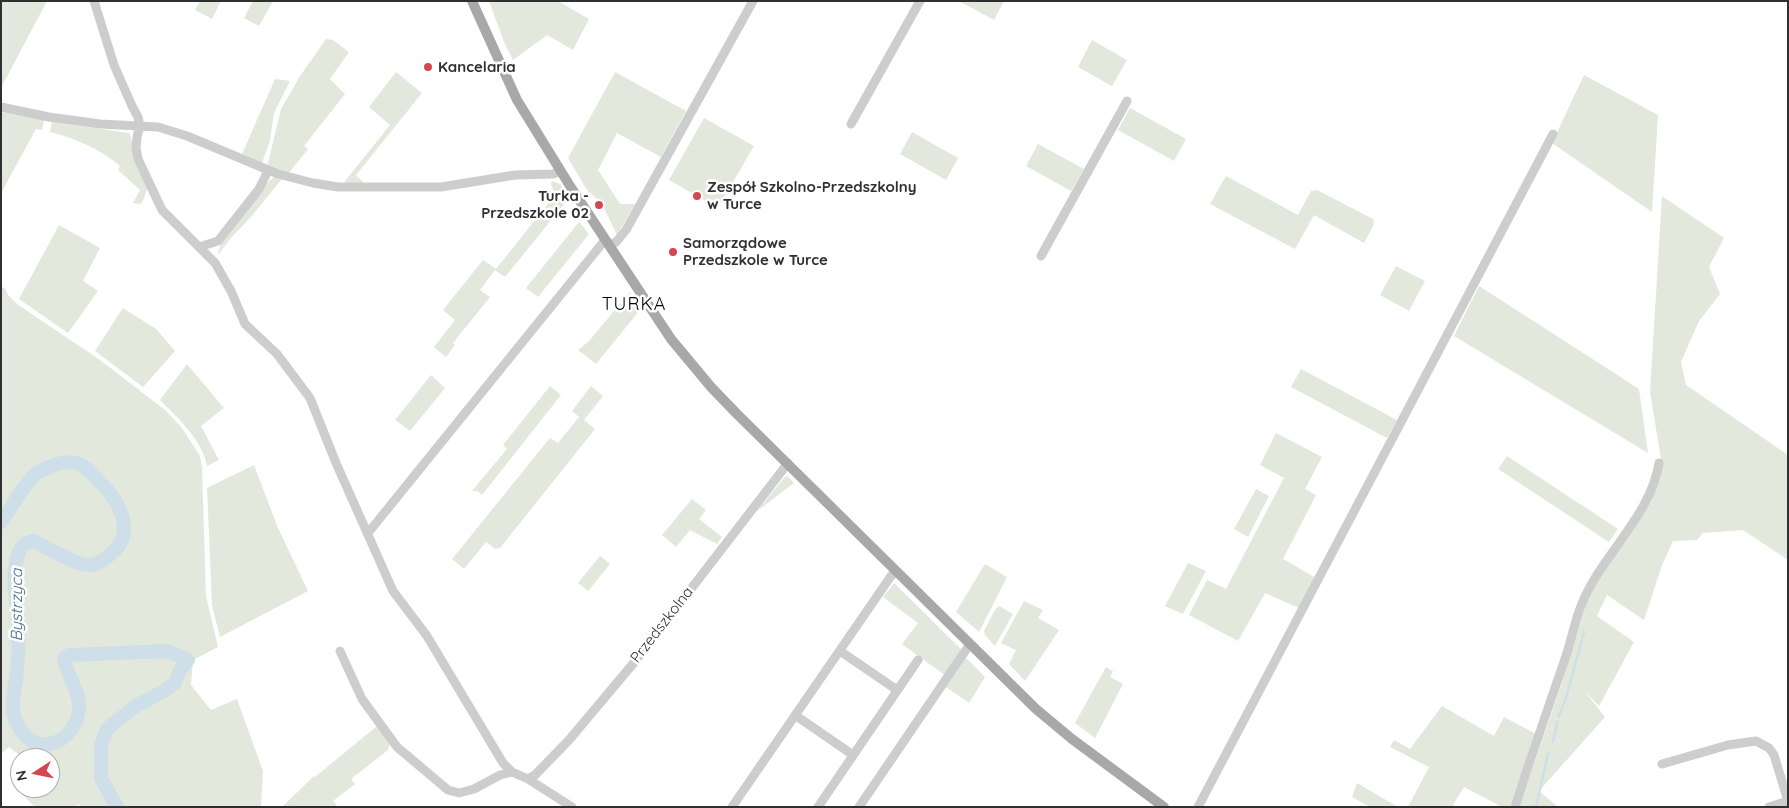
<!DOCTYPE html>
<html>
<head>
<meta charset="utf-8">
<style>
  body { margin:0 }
  #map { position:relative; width:1789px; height:808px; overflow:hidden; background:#fff; font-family:Quicksand,sans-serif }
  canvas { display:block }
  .frame { position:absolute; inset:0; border:2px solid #303030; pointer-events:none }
  .north { position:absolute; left:10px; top:748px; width:50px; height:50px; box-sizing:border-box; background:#fff; border:1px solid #acacac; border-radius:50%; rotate:259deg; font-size:14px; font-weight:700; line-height:20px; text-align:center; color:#303030 }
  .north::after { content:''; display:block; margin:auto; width:18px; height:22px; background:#d24752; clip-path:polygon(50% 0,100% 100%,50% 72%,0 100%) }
</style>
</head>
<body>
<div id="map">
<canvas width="1789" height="808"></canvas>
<div class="frame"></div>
<div class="north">N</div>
</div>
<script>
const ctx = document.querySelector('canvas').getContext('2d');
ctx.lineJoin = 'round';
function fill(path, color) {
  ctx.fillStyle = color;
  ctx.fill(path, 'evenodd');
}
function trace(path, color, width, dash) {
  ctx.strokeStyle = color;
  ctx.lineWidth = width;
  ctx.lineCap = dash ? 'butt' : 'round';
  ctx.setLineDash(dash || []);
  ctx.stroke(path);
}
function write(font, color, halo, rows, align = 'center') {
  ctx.font = font + ' Quicksand,sans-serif';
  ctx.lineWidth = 5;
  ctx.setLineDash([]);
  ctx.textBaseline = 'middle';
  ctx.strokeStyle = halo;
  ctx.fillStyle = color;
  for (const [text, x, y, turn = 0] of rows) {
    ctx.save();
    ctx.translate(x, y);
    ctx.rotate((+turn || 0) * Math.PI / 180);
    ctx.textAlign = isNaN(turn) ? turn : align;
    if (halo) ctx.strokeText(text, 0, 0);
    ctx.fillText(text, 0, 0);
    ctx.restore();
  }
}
fill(new Path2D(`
  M1,1H47L1,88Z
  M200,1H221L212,19L195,10Z
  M253,1H273L259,26L244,18Z
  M489,1H558L589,19L573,50L547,35L513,60L504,42Z
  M959,1H1004L994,20Z
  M326,39L333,40L349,52L330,79L345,94L304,146L308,149L289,173L267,167L281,109L300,76Z
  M1092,40L1127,60L1112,86L1078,67Z
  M396,72L422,93L356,175L365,184H345V181L390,125L369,107Z
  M615,72L686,111L661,157L617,133L598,170L620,204H635L617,235L604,208L599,201L587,190L568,158Z
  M1584,75L1658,115L1652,212L1552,143Z
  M275,79L290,81L274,113L270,140L262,163L242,154Z
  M1130,108L1186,139L1174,161L1118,130Z
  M1,112L44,120L42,130L36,129L1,193Z
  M704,118L754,146L718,208L669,180Z
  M52,122L129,133C134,141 131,151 134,160C137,170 144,179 147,189L143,201L140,204L133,203L140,190L118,170L120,166C100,149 75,138 50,132Z
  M912,132L958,158L946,180L900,154Z
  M1038,144L1084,169L1071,191L1026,166Z
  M276,176L282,179L250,218L230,239L218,255C220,234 256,197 270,180Z
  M1226,176L1298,215L1311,191L1317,190L1373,219L1374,224L1364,243L1314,215L1295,249L1210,204Z
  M552,181L560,184L569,198L505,277L495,270L480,290L490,297L453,343L455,345L446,357L434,347L455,320L443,310L483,260L496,269L555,195L551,184Z
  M1662,196L1724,238L1709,267L1720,294L1699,321L1681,362L1686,385L1788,455V560L1743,530L1703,533L1697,540L1673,541L1662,565L1644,620L1607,595L1597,616L1634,642L1599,706L1584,690L1605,717L1539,791L1558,807H1519L1562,683L1589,594L1633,527L1660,479L1662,465L1650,392Z
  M579,222L589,234L538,297L526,288Z
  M59,225L100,248L83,281L98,291L68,333L19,299Z
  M1396,266L1425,281L1409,311L1380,295Z
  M1479,286L1639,389L1648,453L1454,336Z
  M1,287L5,288L8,295L17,304L100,360L165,410L182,428L200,456L202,468L206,596L218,647L193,660L191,685L211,710L237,699L263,771L261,807H81L78,804L76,807H35L16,789L20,783V788H50V758H23L9,747L1,754Z
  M630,292L640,310L596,364L578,350L589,341Z
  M123,308L156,329L175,351L143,387L95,351Z
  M187,364L224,408L201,426L219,460L207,466C203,441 177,417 160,400Z
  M1301,369L1397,420L1387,438L1291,387Z
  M431,375L445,388L410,431L395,420Z
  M550,386L561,395L482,495L477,491H472L507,449L503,445Z
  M591,386L603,396L584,420L595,429L500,548L495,549L486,542L464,569L452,559L550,438L558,443L579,417L572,411Z
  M1276,433L1322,457L1305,489L1316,495L1283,559L1316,578L1301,609L1265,593L1238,641L1189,615L1207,580L1226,589L1284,478L1260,465Z
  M1507,456L1618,529L1609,542L1498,469Z
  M254,465L278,528L308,591L220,637L212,606L207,488Z
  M787,476L794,483L756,512L784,478Z
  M1256,489L1269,496L1248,537L1234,529Z
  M692,499L706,510L699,519L722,537L717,544L690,530L676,547L662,535Z
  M600,556L610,564L588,591L578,583Z
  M1188,563L1206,571L1183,614L1165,606Z
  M985,564L1007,577L979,632L956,612Z
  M894,583L963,651L946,676L902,644L918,623L883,597Z
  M1024,601L1043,610L1038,618L1059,630L1025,681L1009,664L1016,650L1001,643Z
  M999,606L1013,614L995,646L985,635L984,631L995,610Z
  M966,658L985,677L969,703L946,687Z
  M1106,667L1113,671L1110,677L1123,684L1095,738L1075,723Z
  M1442,706L1494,736L1504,717L1536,734L1510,807H1502L1464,787L1453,805L1455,807H1408L1429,767L1390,747L1394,740L1410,749Z
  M377,726L390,744L388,750L351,779L355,784L333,801L338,807H282L314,776L315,777Z
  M1357,783L1398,807H1370L1352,797Z`), '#e3e8dc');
trace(new Path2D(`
  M1559,716L1566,698L1584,632
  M1553,742L1557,722
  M1536,807L1548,753`), '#cedfe9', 2.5);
trace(new Path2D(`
  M1,522C10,511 26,480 37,473C48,466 64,460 77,463C86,466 92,474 98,480C120,501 139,535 107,557C102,561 96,565 90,565C78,566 45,547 34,541C23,542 19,549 17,558C11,580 18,605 18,627C19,642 18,658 17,673C15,690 9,704 16,721C32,761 76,745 79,708C80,690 66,675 64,658L69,655L167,651L188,660L180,670L175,683L164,691L136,706L107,729L101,745V778L117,807`), '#cedfe9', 14);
trace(new Path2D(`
  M94,1L114,65L132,106L138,117L140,126L137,137L136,148L138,159L162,210L215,263L231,291L245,324L277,354L310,398L336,463L393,591L427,636L503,763L512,772L528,779L572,807
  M1,107L49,117L100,124L158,127L187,136L278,174L313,183L338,187H441L515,175L553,174L560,171
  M851,124L920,1
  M610,246L617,241L626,230L753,1
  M199,247L218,241L259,189L268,171
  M1041,256L1127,101
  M368,533L605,240
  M340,651L362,699L397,747L448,790L459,793L474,789L500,775L512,772
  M840,651L897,690
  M795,715L853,755
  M1662,764L1728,745L1756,741L1769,748L1774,755L1788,801
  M528,779L535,775L569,740L637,659L788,463
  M732,807L891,576L896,571
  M818,807L918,660
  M859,807L970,644
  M1198,807L1553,134
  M1515,807C1531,756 1549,706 1566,656C1572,638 1575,619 1583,601C1603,554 1651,515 1659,463
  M1769,807L1788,801`), '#cdcdcd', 9);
trace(new Path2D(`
  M472,1L517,100L570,186L671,339L711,387L737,414L1036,709L1072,739L1164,807`), '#a8a8a8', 10);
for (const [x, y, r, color] of [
  [428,67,5,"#d24752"],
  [697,196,5,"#d24752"],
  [599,205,5,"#d24752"],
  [673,252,5,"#d24752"]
]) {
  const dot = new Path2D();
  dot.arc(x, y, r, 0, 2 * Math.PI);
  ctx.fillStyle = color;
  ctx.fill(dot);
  trace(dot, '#fff', 2);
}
write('bold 15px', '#303030', '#fff', [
  ["Kancelaria",438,67],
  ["Zespół Szkolno-Przedszkolny",707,187],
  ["w Turce",707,204],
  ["Turka -",589,196,"right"],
  ["Przedszkole 02",589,213,"right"],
  ["Samorządowe",683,243],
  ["Przedszkole w Turce",683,260]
], 'left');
write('15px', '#303030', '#fff', [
  ["Przedszkolna",662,625,-52]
]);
write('italic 16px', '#467089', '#fff', [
  ["Bystrzyca",17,605,-90]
]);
ctx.letterSpacing = '1px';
write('18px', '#000', '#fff', [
  ["TURKA",634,305]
]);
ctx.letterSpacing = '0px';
</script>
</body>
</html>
